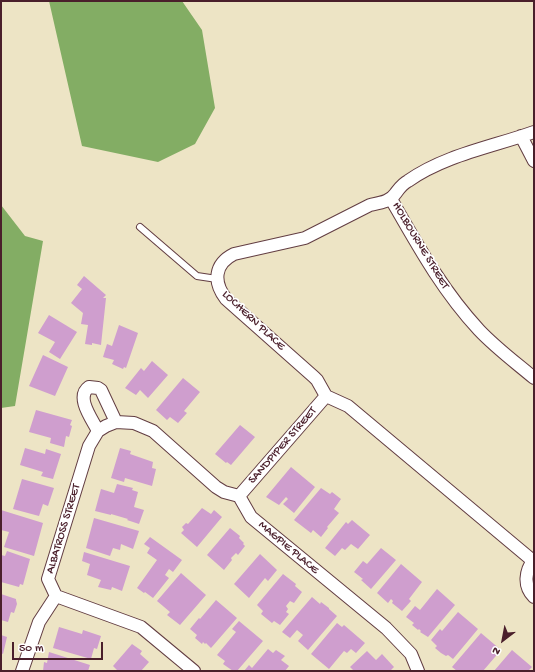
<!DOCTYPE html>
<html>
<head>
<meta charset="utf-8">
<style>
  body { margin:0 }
  #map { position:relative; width:535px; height:672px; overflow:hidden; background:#ede4c5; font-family:"Gochi Hand",sans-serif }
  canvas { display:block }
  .frame { position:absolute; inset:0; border:2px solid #4a1f2b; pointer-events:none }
  .north { position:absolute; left:483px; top:620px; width:40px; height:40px; -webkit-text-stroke:3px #fff; paint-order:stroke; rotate:212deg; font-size:11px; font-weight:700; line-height:16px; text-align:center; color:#4a1f2b }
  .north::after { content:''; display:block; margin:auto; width:14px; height:18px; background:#4a1f2b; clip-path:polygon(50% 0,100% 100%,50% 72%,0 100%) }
  .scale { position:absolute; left:12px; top:642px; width:91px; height:18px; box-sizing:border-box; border:2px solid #4a1f2b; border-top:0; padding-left:5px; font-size:12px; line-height:14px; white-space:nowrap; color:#4a1f2b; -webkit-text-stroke:3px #fff; paint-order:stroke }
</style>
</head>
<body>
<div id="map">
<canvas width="535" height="672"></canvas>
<div class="frame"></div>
<div class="north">N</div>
<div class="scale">50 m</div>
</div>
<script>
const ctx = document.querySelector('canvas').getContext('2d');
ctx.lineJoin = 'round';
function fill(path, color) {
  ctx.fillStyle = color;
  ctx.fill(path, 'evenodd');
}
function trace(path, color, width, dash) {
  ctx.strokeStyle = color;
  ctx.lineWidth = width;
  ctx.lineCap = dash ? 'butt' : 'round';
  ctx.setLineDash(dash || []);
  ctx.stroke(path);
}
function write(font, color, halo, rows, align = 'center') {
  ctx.font = font + ' "Gochi Hand",sans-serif';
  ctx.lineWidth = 3.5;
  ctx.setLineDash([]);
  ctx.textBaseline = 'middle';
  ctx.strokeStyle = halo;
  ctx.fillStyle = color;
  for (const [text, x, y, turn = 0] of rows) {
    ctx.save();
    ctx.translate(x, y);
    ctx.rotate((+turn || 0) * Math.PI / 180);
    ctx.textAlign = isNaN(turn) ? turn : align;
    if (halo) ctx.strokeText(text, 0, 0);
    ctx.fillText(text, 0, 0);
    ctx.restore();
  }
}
fill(new Path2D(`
  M49,1H182L202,30L215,108L195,144L158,162L82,146Z
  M1,205L25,236L43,241L15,406L1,408Z`), '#83ad64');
fill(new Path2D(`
  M84,276L106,295L103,298H106L101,345L92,343V345L85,344L88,325L81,324L83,313L71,303L82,289L77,285Z
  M49,315L77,332L60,359L49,352L55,342L38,333Z
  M119,325L138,333L126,368L124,367L123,369L112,364L114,360L103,357L107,344L112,346Z
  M43,355L68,367L55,396L29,386Z
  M152,361L168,375L148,398L140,390L136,395L125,388L141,368L144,371Z
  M183,378L200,392L184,411L187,413L178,423L170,417L167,420L156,410Z
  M36,410L72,420L70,425L72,426L69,437L66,436L64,447L50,443L51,438L29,432Z
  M240,425L255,437L231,465L227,462L226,463L215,454Z
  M25,448L45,454L46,449L61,454L53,479L41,476L43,472L20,465Z
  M120,448L131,451L130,454L153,462L152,468L156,469L152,486L125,478L124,482L111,478Z
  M291,467L315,487L294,513L283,504L288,499L286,497L279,505L266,497Z
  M22,479L54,488L48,506L43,504L39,516L13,509Z
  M117,484L133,488L132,490L138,492L134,507L144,510L139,524L127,520L128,519L111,514V515L95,511L101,489L114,493Z
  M321,488L330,494L332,492L341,499L334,509L339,513L327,527L328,528L321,537L313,530L311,533L294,520Z
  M202,508L211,514L214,510L222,517L197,547L181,533L184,530L182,527L186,523L188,524Z
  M1,510L43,523L34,556L4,547L9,532L1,530Z
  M94,518L139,531L133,549L121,544L120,550L113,548L110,556L86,548Z
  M352,520L370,535L358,549L351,544L345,550L342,548L335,556L325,548L346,522L348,524Z
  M230,528L240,536L239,538L244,543L243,544L245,546L238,555L236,553L231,558L232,560L224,570L207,555Z
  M150,537L182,560L173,572L169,569L165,575L169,578L153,598L145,592L144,593L137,588L157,560L147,553L150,548L144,544Z
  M381,548L396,560L371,589L361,580L363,579L354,572L363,561L367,564Z
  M7,551L30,559L23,585L20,584L19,587L1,582V555L5,556Z
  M84,552L130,566L122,591L112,587L111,590L98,587L101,580L87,575L90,564L82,561Z
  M260,554L277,570L268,581L265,578L249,598L234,584Z
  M401,564L422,582L409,599L411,601L402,611L392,603L393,601L391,599L388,603L377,593Z
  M181,573L206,595L180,625L167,615L170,612L157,601Z
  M283,574L296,584L295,586L302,592L294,603L290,601L286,606L288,609L286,612L289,614L280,625L274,621L272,623L261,614L263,611L257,605Z
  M437,589L455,605L428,637L420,632L421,631L419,629L418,630L412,625L414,623L406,617L415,606L420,610Z
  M1,594L16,599V600L17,604L14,613L11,612L8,622L1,620Z
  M312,597L320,604L321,602L329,608V609L337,616L308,650L298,641L303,635L297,630L290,638L282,632Z
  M216,600L237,618L211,648L206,643L205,644L203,642L202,644L195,638L197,635L190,629L199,618L200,619Z
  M458,612L478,629L453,659L448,655L446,656L441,653L435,648L437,646L431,640L440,629L442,631Z
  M239,621L263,641L237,671H233L223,664L225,661L217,655L236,632L232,629Z
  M337,623L342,627L344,625L365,643L356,653L351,649L347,653L344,651L329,669L311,654Z
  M59,627L82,634L83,630L101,636L97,649L94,648L91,659L53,648Z
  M481,633L501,650L483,671H457L452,667Z
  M1,635L7,637L3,654L1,653Z
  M132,644L142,651L140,654L149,662L141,671H118L113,666Z
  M268,649L273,653L276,650L285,656L281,660L289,666L285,671H244L249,665L252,668Z
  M512,650L532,667L528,671H494Z
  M367,651L376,660L382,654L394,667L391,670L393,671H354L350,667Z
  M49,652L90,665L88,671H43L44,662L47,663Z`), '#cf9ece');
const lane = new Path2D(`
  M140,227L197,276L217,279`);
const street = new Path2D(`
  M521,136L534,161
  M391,199C418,246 442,290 479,330C496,348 515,362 534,378
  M98,431C92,419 75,397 89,387L98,388L101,390L116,422
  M239,496L326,396
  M534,559C525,571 523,586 534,597
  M533,561L348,406L326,396L317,380L314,377L226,299C213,282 214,264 234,254L305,238L370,205C379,203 390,202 395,194C399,189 402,184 408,181C445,155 492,147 534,132
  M56,596L141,627L194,671
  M22,671L39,622L56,596L48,579L89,446L98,431L106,426L116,422L134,423L153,431L216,487L224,492L239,496L251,517L386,628L411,654L418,671`);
trace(lane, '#623d42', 8);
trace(street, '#623d42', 14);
trace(lane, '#fff', 6);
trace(street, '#fff', 12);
write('12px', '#4a1f2b', '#fff', [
  ["HOLBOURNE STREET",420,246,59],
  ["LOCHERN PLACE",253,321,43],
  ["SANDPIPER STREET",283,446,-49],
  ["ALBATROSS STREET",64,529,-73],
  ["MAGPIE PLACE",288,548,40]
]);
</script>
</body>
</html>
